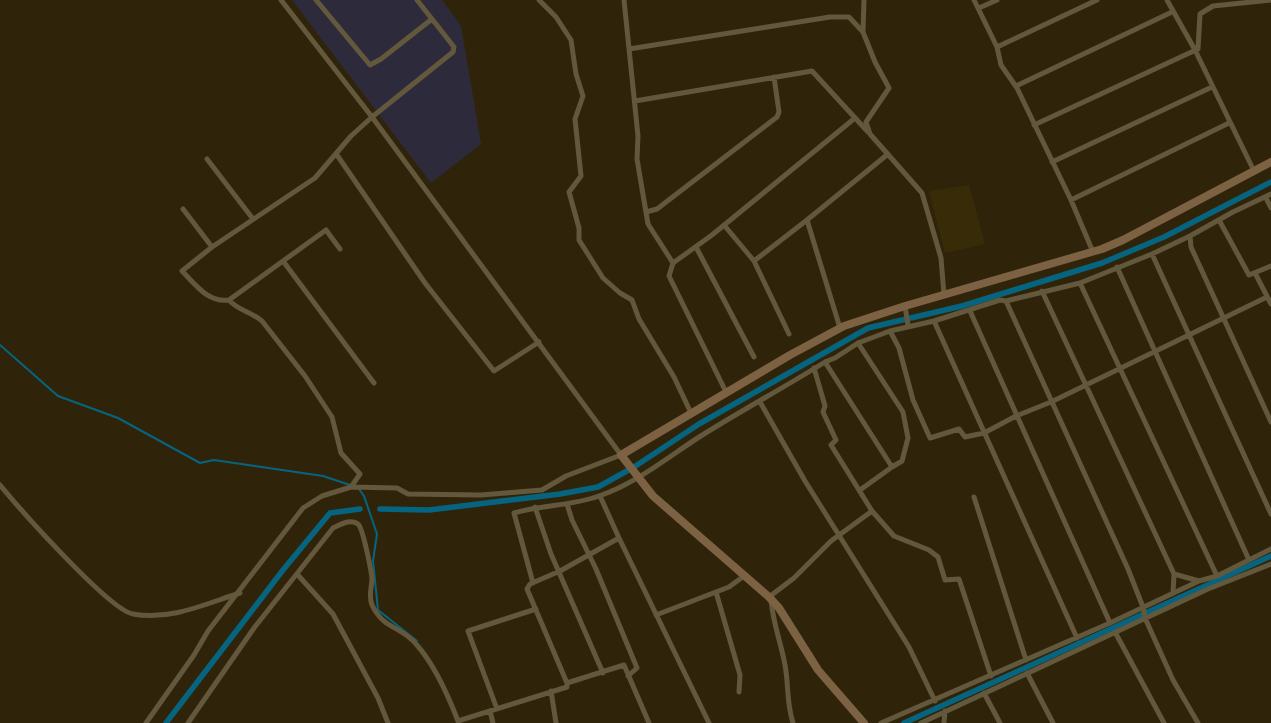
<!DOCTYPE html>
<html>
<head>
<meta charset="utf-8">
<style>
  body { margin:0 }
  canvas { display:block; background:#2f240a }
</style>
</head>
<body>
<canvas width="1271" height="723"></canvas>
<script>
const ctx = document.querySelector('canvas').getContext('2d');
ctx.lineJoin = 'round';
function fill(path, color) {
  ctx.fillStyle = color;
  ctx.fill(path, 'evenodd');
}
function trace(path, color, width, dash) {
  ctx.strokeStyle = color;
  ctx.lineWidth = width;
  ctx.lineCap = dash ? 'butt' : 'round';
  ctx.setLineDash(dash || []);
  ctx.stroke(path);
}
fill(new Path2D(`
  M969,185L985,244L945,253L929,191Z`), '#382b08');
fill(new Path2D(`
  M292,0H442L461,26L481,144L431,183Z`), '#2d2b3b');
trace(new Path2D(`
  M0,345L58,396L118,418L200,463L214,460L323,476L350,485
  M359,489L364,496L377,534L373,561L378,610L417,641`), '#056581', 2);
trace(new Path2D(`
  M380,509L429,510L560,494L598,487L634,467L699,424L868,328L962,306L1102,263L1164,237L1271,182
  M166,723L283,570L330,513L360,509
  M904,723L1271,556`), '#056581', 5.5);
trace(new Path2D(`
  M316,0L370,65L381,59L432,19
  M539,0L556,17L571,40L576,74L583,96L575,119L581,176L569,192L579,228V240L603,278L620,293L632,300L639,319L674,377L691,413
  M624,0L638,136L637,159L648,224L673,263L669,276L726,392
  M864,0L863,32L875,62L889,88L866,122L870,134L922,193L941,258L944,295
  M974,0L997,47L1001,65L1017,88L1071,200L1093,252
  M1167,0L1195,50L1254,171
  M979,8L997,0
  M997,47L1097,0
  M629,49L830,17H849L863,32
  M1016,86L1172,12
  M635,101L812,71L868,132
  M1034,125L1198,49L1200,14L1213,6L1271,0
  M337,155L425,283L494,371L539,342
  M207,159L253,219
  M1052,162L1212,87
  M1266,198L1271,208
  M1071,200L1229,123
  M183,209L212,247
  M646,212L657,209L777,117L779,112L774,77
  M807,220L888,154
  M1219,220L1249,275L1271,266
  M724,225L754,261L807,220L840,328
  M1190,236L1191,247L1271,422
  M696,247L754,357
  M340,249L326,230L229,300C208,303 196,285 182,271L212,247L315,178L351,136L372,117L453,52L454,47L417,0
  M1152,254L1271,514
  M283,261L374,383
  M754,261L789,334
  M673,263L712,235L855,118
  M1117,267L1249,560
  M1255,273L1271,304
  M1080,283L1217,576
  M1042,291L1174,574
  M229,300C237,310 252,312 262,321L305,376L332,417L341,453L360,474L351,487
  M1006,301L1128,569L1143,607L1145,618L1173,680L1198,723
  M905,306L908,325
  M970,311L1110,623
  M934,321L1077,638
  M890,331L899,348L913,400L930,438L959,429L965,437L984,433L1016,416L1051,402L1267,297
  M858,343L903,412L908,438L902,461L892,467
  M825,362L892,467L860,490
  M814,368L825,406L823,412L836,440L831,445L872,511L894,536L929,550L938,557L945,580L959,579L991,676
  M760,402L805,481L909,647L935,701
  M0,485C19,508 109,610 133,614C169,621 205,604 240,593
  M600,496L619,538
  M974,497L1026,660
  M567,504L572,520L596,569L637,668L628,676
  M535,507L551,554L603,673
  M297,574L333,614L378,698L388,723
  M533,583L514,513C542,505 571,506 599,496C638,483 670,455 704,434C744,409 785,387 825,362L835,358L858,343L890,331L934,321L1000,300L1006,301L1080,283L1152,254L1190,236L1233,212L1271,194
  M716,592L740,675L739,692
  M1173,593L1174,574L1199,581
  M769,597L794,578L831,541L872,511
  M771,600C773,623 781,643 785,665C789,686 786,701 793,723
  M656,615L729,587L744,576
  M1115,632L1164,723
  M1027,673L1053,723
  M567,683L527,589L530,584L560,571L619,538L709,723
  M551,691L556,723
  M984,693L1000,723
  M497,709L468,631L536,609
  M490,711L493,723
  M146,723L194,655L208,631L303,508L322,496L351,487L397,488L408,494L481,495L542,490L566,476L621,455L372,117L281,0
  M188,723L254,628L333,528C340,525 351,518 358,524C363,528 371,570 372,578C372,587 368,596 372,605C384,630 400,625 416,644C435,665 448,695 458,721L567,687V683L624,665L649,723
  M881,723L1110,623L1199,581L1217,576L1271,549
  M921,723L1208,589L1271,564
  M944,723L945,711`), '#63573c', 5);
trace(new Path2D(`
  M864,723L818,670L779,608L769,597L653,496L621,455L790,355L844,326L905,306L1102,249L1123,240L1271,162`), '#7c6143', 8);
</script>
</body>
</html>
